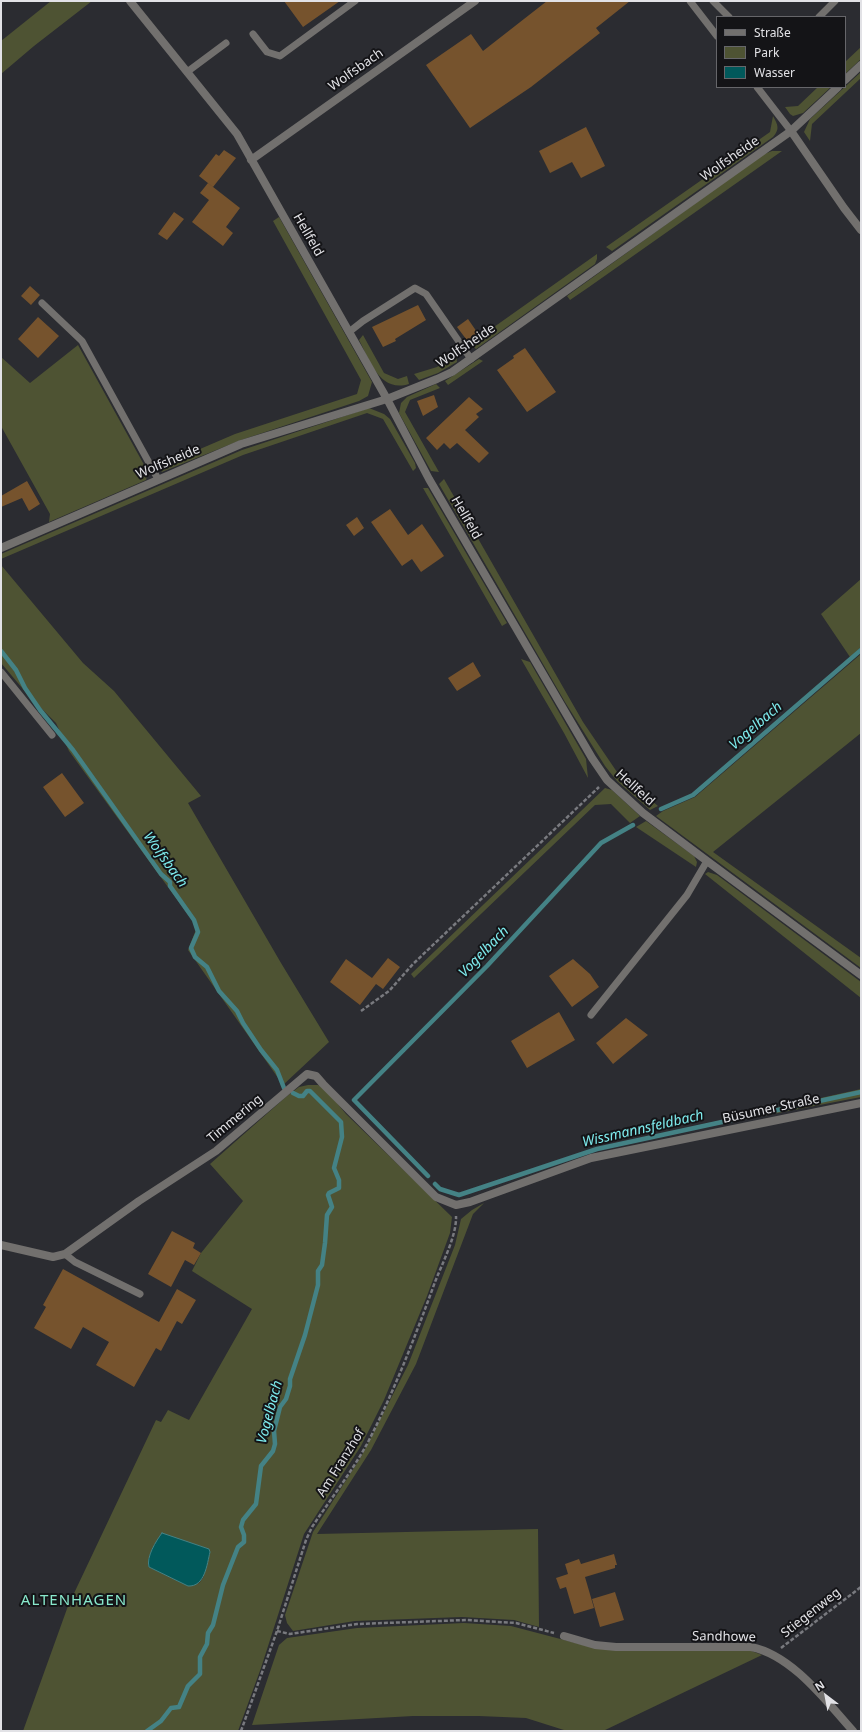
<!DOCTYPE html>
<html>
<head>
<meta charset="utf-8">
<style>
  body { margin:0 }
  #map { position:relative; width:862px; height:1732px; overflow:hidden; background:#2b2c31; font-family:"Noto Sans",sans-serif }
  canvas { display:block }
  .frame { position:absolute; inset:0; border:2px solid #e2e2e6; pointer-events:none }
  .legend { position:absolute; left:716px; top:16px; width:130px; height:72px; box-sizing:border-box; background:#141417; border:1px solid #66666a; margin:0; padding:5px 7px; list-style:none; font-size:12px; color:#e2e2e6 }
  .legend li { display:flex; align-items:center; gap:8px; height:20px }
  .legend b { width:20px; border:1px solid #66666a }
  .north { position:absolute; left:806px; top:1676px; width:40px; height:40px; -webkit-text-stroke:3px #141417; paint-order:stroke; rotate:328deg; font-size:11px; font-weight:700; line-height:16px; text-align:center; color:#e2e2e6 }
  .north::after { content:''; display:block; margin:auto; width:14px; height:18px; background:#e2e2e6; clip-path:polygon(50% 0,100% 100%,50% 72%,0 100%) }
</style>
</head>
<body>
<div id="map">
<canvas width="862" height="1732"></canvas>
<div class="frame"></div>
<ul class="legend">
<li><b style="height:5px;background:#72706e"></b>Straße</li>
<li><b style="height:11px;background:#4e5333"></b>Park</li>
<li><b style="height:11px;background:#01595b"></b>Wasser</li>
</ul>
<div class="north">N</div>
</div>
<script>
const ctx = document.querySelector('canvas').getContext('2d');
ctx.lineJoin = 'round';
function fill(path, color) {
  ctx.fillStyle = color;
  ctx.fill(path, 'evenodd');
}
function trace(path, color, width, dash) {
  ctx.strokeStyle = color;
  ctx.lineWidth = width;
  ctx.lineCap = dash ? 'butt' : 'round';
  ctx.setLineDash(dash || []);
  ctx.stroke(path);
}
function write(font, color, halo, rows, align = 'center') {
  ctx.font = font + ' "Noto Sans",sans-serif';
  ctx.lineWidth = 4;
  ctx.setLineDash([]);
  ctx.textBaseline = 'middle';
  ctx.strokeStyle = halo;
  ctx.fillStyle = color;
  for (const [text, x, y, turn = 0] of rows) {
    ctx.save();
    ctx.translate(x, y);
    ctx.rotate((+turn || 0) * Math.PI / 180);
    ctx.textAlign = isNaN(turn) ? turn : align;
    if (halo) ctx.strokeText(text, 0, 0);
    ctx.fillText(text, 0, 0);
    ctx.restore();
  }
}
fill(new Path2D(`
  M51,1H92L34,46L1,74V41Z
  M861,47V59L845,74V62Z
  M861,72V78L812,124L810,141L804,132L810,119Z
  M818,87H831L803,113L793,116L790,114L785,107L798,106Z
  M773,116C778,125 780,129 773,137L612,251L606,247L770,132Z
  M772,151H782L589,287L570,300L567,296L762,155Z
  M279,217L372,382L368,396L359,401L241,440L162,472L158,467L235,434L357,394L361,380L273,221Z
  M597,254V259L595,264L476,349L470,344Z
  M363,335L384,373L398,379L407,376L409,384C380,393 370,361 359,340Z
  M78,345L148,472L146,480L49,522L50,514L1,426V357L30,383Z
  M456,354L457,362L438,373L419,380L414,374L437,367Z
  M479,359L483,361L448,385L445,381Z
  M436,384L440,388L410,400L405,412L439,472L431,471L399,413L401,403L407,397Z
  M369,408L384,414L390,419L415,463L416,468L413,471L383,419L367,413L243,455L1,559V554L242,450Z
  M444,479L583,722L617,772L658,806L650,810L617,781L605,766L565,702L439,484Z
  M423,488H428L507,623L502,626Z
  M1,565L83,663L114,691L201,796L188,803L281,963L329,1042L283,1085L188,950L197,927L69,751L56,723L28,695L1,663Z
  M861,579V647L850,657L821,614Z
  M861,654V733L713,852L861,958V968L656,816L663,811L695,797Z
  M521,659L530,662L586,759L588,778L564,733Z
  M605,788L612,790L640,816L630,823L611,804L595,805L414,978L411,974Z
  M646,821L694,856L697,862L696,867L636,827Z
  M708,872L717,875L861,982V998L705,874Z
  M308,1085H318L326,1090L346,1114L452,1217L450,1233L427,1296L384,1400L361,1446L304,1534L261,1668L238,1731H23L68,1606L156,1420L161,1422L168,1410L189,1420L252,1309L192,1271L201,1253L243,1201L210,1164L287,1096L299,1087ZM162,1534L209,1549L210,1552L203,1578L199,1583L188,1586L149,1567C146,1557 156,1541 162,1534Z
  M861,1089V1097L597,1148Z
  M484,1203L473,1214L416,1364L371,1450L317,1534L538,1529L539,1627L514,1620L462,1617L355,1621L293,1631L287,1623L285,1615L313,1532L361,1457L408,1365L455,1245L461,1219L472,1210Z
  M464,1623L511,1626L587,1646L638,1651L749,1650L762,1655L603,1731H567L526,1718L479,1716H413L252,1725L279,1645L287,1638L357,1628Z`), '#4e5333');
const water = new Path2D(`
  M162,1533L209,1549L210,1552C207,1564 205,1587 188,1586L149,1567C146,1557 156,1541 162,1533Z`);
fill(water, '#01595b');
trace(water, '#448285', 1);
trace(new Path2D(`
  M1,651L16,670L25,688L40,710L73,750L161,874L170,882V886L194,920L198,932L191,948L195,957L207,967L219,991L237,1011L243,1023L261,1050L277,1070L284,1088
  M661,809L693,795L861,650
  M428,1176L354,1100L487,966L601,843L633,825
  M435,1184L440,1189L459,1195L597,1149L861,1092
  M147,1731L161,1721L171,1708L179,1707L188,1686L200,1674V1657L207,1644L208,1633L213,1625L223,1585L238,1547L244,1542V1535L241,1527L243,1520L256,1504L261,1466L273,1451L275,1444L274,1431L280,1407L286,1399L290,1386V1379L305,1335L318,1285V1271L322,1265L325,1243L327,1215L332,1207L328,1195L329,1193L339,1188V1180L334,1168L342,1137L341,1122L310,1091H307L303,1096H299L293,1093`), '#448285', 4.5);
fill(new Path2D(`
  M284,1H340L303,27Z
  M547,1H630L596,28L600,33L531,87L470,128L426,65L471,34L483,51Z
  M586,127L605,166L581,178L572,162L550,173L539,151Z
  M224,150L236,158L213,187L199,176L216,154L219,156Z
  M208,183L240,208L226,227L233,233L223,246L192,222L209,200L200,193Z
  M174,212L184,219L167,240L158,234Z
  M30,286L40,295L31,305L21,296Z
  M418,305L426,320L395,339L396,341L383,347L372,327Z
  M38,317L59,336L38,358L18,339Z
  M468,319L479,335L469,343L457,327Z
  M525,348L556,392L527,412L497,370L514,358L513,356Z
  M434,395L438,407L423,416L417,401Z
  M469,397L483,409L476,414L479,417L465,430L489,453L479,463L457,443L450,449L444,443L437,450L426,438Z
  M27,481L40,504L29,511L22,498L1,507V496Z
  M390,509L408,535L422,524L444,556L421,572L412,559L402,566L371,522Z
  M357,517L364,528L354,536L346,525Z
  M473,662L481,676L457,691L448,678Z
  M62,773L84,803L65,817L43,787Z
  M388,958L400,967L383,989L376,984L360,1005L330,982L346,959L372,978Z
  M573,959L590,974L599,987L572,1007L549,976Z
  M559,1012L575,1040L527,1068L511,1041Z
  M626,1018L648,1035L613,1064L596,1043Z
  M172,1231L195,1243L193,1248L201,1253L194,1265L185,1260L171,1287L148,1274Z
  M63,1269L159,1322L177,1289L196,1300L182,1324L177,1321L161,1351L156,1348L134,1387L96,1365L109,1342L83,1327L71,1349L34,1328L46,1307L43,1305Z
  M614,1554L617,1565H615V1568L585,1577L594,1608L574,1614L566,1587L560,1589L556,1578L568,1574L565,1564L579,1559L581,1564Z
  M615,1592L624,1620L600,1627L592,1599Z`), '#76532d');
trace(new Path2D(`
  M361,1011L389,991L413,964L599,787
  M277,1631L290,1634L357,1624L466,1620L516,1623L554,1633
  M781,1648L861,1587
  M241,1731L277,1631L306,1540L312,1527C330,1500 351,1473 367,1444C394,1392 415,1337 435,1282C442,1264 457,1235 456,1216`), '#797a7f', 2.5, [4, 2]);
trace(new Path2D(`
  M690,1L717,36
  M713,1L729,17
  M819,17L835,1
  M253,34L267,52L280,56L355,1
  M187,72L226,43
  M757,87L791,131
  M42,303L82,341L158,479
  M349,332L363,321L415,288L426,294L471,359
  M1,672L52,735
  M591,1015L687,895L707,861
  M65,1254L75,1262L140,1294`), '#72706e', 7);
trace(new Path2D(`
  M130,1L237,134L387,399L429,479L592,758L607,780L643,813L707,861L861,975
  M845,80L861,65
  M791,131L844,208L861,230
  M251,160L475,1
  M1,548L241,444L387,399L437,379L452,372L791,131L838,87
  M1,1245L53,1257L65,1254L139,1201L216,1151L307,1074L316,1076L323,1084L436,1197L456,1205L470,1202L591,1158L861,1103
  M564,1636L595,1645L616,1647H751C792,1655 826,1701 853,1731`), '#72706e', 8);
write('13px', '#e2e2e6', '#141417', [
  ["Wolfsbach",356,70,-35],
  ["Wolfsheide",730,159,-35],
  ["Hellfeld",308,235,60],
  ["Wolfsheide",466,346,-34],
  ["Wolfsheide",168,462,-23],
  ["Hellfeld",466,518,60],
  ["Hellfeld",635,788,42],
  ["Büsumer Straße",771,1109,-12],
  ["Timmering",235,1119,-40],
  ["Am Franzhof",341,1463,-58],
  ["Stiegenweg",811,1613,-38],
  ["Sandhowe",724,1637,1]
]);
write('italic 14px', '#7eecee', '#141417', [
  ["Vogelbach",756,726,-41],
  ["Wolfsbach",165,860,54],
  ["Vogelbach",484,952,-46],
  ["Wissmannsfeldbach",643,1129,-13],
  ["Vogelbach",270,1412,-75]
]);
ctx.letterSpacing = '1px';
write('15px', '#88e8cc', '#141417', [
  ["ALTENHAGEN",74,1601]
]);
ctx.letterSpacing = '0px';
</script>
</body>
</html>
